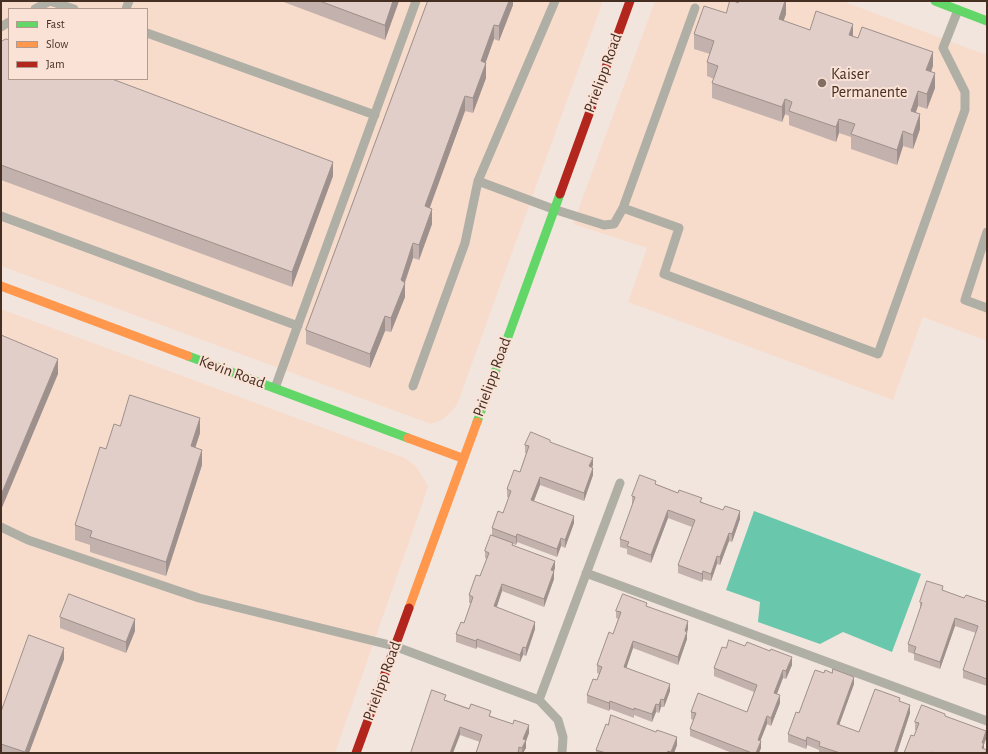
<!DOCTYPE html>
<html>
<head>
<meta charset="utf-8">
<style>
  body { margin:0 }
  #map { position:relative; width:988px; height:754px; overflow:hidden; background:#f2e5de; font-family:"Alegreya Sans",sans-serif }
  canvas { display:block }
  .frame { position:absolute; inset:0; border:2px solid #452f22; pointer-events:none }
  .legend { position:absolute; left:8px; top:8px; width:140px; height:72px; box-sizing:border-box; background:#fae2d6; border:1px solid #b29a8e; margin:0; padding:5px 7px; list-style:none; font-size:12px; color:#452f22 }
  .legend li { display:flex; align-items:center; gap:8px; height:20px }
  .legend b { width:20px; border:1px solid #b29a8e }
</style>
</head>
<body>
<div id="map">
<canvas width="988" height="754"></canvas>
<div class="frame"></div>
<ul class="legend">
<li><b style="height:5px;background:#63d668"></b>Fast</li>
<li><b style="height:5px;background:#ff974d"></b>Slow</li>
<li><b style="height:5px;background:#b3261e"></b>Jam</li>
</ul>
</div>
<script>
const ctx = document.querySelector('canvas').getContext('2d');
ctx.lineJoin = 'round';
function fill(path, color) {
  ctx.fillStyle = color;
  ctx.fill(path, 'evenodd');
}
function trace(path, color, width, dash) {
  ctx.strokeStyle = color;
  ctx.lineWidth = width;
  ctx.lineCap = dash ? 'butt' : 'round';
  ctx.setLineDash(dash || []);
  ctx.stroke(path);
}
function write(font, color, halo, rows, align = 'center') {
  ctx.font = font + ' "Alegreya Sans",sans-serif';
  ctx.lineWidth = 4;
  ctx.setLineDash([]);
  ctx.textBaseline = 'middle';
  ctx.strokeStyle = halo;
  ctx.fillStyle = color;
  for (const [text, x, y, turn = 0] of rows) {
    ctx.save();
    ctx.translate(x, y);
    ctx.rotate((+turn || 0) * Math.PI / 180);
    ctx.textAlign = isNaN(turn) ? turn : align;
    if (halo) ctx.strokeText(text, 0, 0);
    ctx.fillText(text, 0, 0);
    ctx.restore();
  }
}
fill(new Path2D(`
  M1,1H603L457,405L451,412L442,420L431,424L1,266ZM9,9H147V79H9Z
  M655,1H842L987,55V341L923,317L893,400L628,302L647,248L573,224Z
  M1,309L405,458L416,466L428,486L424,499L335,753H1Z`), '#f7dccc');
fill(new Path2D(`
  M754,511L921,574L892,652L843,632L820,644L758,622L760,602L726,590Z`), '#69c7ac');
trace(new Path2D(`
  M35,9L50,1L74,9
  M126,9L129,1
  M1,27L9,22
  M147,33L375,115
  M478,181L553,209L604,225L614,224L623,208L679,228L664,274L878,354L965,110V92L943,48L958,10
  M623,208L695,8
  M1,216L298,326
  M987,232L965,300L987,308
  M413,386L465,243L478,181L555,1
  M275,388L416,1
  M1,527L28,540L199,598L394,646L539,700L558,720L563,737L562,753
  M586,573L987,721
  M539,700L620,483`), '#b0afa6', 9);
trace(new Path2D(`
  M935,1L987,21
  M188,356L408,438
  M477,422L560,194`), '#63d668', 9);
trace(new Path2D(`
  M1,286L188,356
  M408,438L462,458
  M409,608L477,422`), '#ff974d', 9);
trace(new Path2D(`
  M560,194L630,1
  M356,753L409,608`), '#b3261e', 9);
fill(new Path2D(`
  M281,1H399L385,40Z
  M428,1H513V5L499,41L494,39L485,63L486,78L473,113L465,111L429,208L432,224L419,260L413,258L405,283V297L391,332L385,331L370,368L306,344V330Z
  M786,1V14L783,21L810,30L853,37L933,66L931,72L935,88L927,109L918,106L916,112L920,129L913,149L903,146L897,165L851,149V137L839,133L836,142L789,125V116L785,114L782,122L712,98V83L714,79L707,76V62L710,54L694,49V34L726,13L738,3Z
  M1,42L333,176L292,287L1,180Z
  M120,426L200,433L195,448L202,465L166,576L90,552V545L75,540V525L106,449Z
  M550,442L593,465L592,467L593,475L584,501L540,485L534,501L574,523L565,548L561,546L557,557L517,542L516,545L513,544V545L555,568L554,571V579L544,607L502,591L497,607L535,629L526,656L523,655L520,662L477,647L476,649L456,642V634L464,623L471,603H469V595L480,576L487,559L485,558V551L492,535V528L503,513L509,497H507V489L520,472L526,453H525V445Z
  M656,484L702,502L740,519L732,542L729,541L720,565L717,564L711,581L703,579L702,582L678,573V565L692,527L668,518L651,563L627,554V549L620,547V539L633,504H632V496Z
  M943,591L964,598L987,602V686L963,678V670L976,633L955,626L940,669L914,660V654L908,652V644L920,610V602Z
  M647,606L688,629L687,632V639L678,665L633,648L626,668L670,691L664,707H661L659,713L656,712L652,722L634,715V718L610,709L609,711L587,703V695L597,680L599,674L597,673V665L613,634L618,619L616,618V611Z
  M60,617L135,631L126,653L60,628Z
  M726,648L792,665L786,679L783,678L777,694L780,703L771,726L767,724L760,741L761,748L759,753H732L690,736V729L693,720L691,719V712H747L754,692L714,676V668Z
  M64,659L29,753H1V712Z
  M824,673L854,684L839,725L859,732L900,702L910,713L897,753H819V750L807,745L806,749L788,742V734L799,713Z
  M446,700L491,716L529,733L526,741V748L523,753H476L480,742L460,735Z
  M945,716L986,739L984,744V749L987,753H904L914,736L916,730H915V722Z
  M677,745L674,753H596V750Z`), '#c2b1ac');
fill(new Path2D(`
  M393,1H399L385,40V25Z
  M509,1H513V5L499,41V26Z
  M785,1H786V14L779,34V19Z
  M853,24V39L849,35Z
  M494,25V39L481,76V61Z
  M933,52V66L926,85V70Z
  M486,63V78L473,113V98Z
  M935,73V88L927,109V94Z
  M918,91V106L911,125V111Z
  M465,96V111L425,221V206Z
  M785,99V114L782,122V107Z
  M920,114V129L913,149V135Z
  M839,119V133L836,142V127Z
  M903,131V146L897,165V150Z
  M333,162V176L292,287V272Z
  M432,209V224L419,260V245Z
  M413,243V258L402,290L405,283V297L391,332V318L401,280Z
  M385,316V331L370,368V354Z
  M58,359V374L1,510V495Z
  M200,418V433L191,461V446Z
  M202,450V465L166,576V562Z
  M593,458V465L589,474V466Z
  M593,468V475L584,501V493Z
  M540,477V485L531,508V500Z
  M668,510V518L651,563V555Z
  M740,511V519L732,542V534Z
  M574,516V523L565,548V540Z
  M729,533V541L720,565V557Z
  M517,534V542L516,545V537Z
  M561,538V546L557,557V549Z
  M717,556V564L711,581V574Z
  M555,561V568L551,578V570Z
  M554,571V579L544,607V599Z
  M703,571V579L702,582V574Z
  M502,584V591L494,614V606Z
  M955,618V626L940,669V662Z
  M135,619V631L126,653V642Z
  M688,621V629L685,638V631Z
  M535,622V629L526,656V648Z
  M687,632V639L678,665V657Z
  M477,639V647L476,649V641Z
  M633,641V648L624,675V667Z
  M523,647V655L520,662V655Z
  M64,648V659L29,753H25Z
  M792,657V665L786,679V671Z
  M783,670V678L774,701V693Z
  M854,677V684L837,731V724Z
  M670,684V691L664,707V700Z
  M780,695V703L771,726V718Z
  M661,699V707L659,713V705Z
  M610,701V709L609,711V703Z
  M656,704V712L652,722V714Z
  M910,705V713L897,753H894Z
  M767,716V724L758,747V740Z
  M529,725V733L526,741V748L523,753H522L523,739Z
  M460,727V735L453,753H450Z
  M986,731V739L984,744V751L983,753L982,743Z
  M677,737V745L674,753H671Z
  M807,737V745L806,749V741Z
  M761,741V748L759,753H756Z`), '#9e908c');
const building = new Path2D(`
  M320,1H393L385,25Z
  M428,1H509L499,26L494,25L481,61L486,63L473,98L465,96L425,206L432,209L419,245L413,243L401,280L405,283L391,318L385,316L370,354L306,330Z
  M730,1H734L738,3L739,1H785L779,19L810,30L816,11L853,24L849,35L858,38L862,27L933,52L926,70L935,73L927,94L918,91L911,111L920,114L913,135L903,131L897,150L851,134L855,124L839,119L836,127L789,111L792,102L785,99L782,107L712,83L718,66L707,62L714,41L694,34L704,6L726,13Z
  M6,39L9,40V79H112L333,162L292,272L1,165V42Z
  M1,335L58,359L1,495Z
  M130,395L200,418L191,446L202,450L166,562L90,537L92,531L75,525L100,447L106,449L114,424L120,426Z
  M531,432L550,440V442L593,458L589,466L593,468L584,493L540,477L531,500L574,516L565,540L561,538L557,549L517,534L516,537L492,528L498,511L503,513L511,491L507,489L514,470L520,472L529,446L525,445Z
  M640,475L656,481L655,484L678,493L679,490L702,498L700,502L723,510L725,506L740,511L732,534L729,533L720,557L717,556L711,574L703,571L702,574L678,565L695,520L668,510L651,555L627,546L629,542L620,539L635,497L632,496Z
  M491,535L513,543L512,545L555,561L551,570L554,571L544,599L502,584L494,606L535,622L526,648L523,647L520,655L477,639L476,641L456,634L461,622L464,623L473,597L469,595L476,575L480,576L489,553L485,551Z
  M927,581L943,586L942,590L964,598L966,595L987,602L986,607L987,608V679L963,670L978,626L955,618L940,662L914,653L916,647L908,644L922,603L920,602Z
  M69,594L135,619L126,642L60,617Z
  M623,594L647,603L646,606L688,621L685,631L687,632L678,657L633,641L624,667L670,684L664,700L661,699L659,705L656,704L652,714L634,708V710L610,701L609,703L587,695L593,679L597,680L602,667L597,665L609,632L613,634L621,612L616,611Z
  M29,635L64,648L25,752L1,744V712Z
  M729,640L745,646L747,642L770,651L771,649L792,657L786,671L783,670L774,693L780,695L771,718L767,716L758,740L761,741L756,753H752L690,729L696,713L691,712L698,693L747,712L757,685L714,668L722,647L726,648Z
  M833,669L854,677L837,724L859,732L875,689L900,698L899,701L910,705L894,753H840L819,746L820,742L807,737L806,741L788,734L796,712L799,713L815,670L824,673L825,670L832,673Z
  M432,690L446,695L444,700L469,709L471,704L491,711L489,716L513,724L514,720L529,725L523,739L526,740L522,748L519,747L518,753H476L482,735L460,727L450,753H411Z
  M922,705L945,714V716L986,731L982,743H984L982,748L987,750L985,753H934L932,752L931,753H904L911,735L914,736L919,723L915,722Z
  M611,715L656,732L657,730L677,737L671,752L668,751L667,753H606L596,750L606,724L608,725Z`);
fill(building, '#e1cec8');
trace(building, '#9e908c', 1);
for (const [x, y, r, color] of [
  [822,83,5,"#826f64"]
]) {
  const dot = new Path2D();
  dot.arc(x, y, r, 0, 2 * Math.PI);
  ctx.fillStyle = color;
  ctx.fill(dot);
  trace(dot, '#fae2d6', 1.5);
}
write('16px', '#452f22', '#fae2d6', [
  ["Prielipp Road",603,73,-70],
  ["Kevin Road",232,372,20],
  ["Prielipp Road",492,377,-70],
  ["Prielipp Road",382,681,-70]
]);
write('16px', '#452f22', '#fae2d6', [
  ["Kaiser",831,74],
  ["Permanente",831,92]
], 'left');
</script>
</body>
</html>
